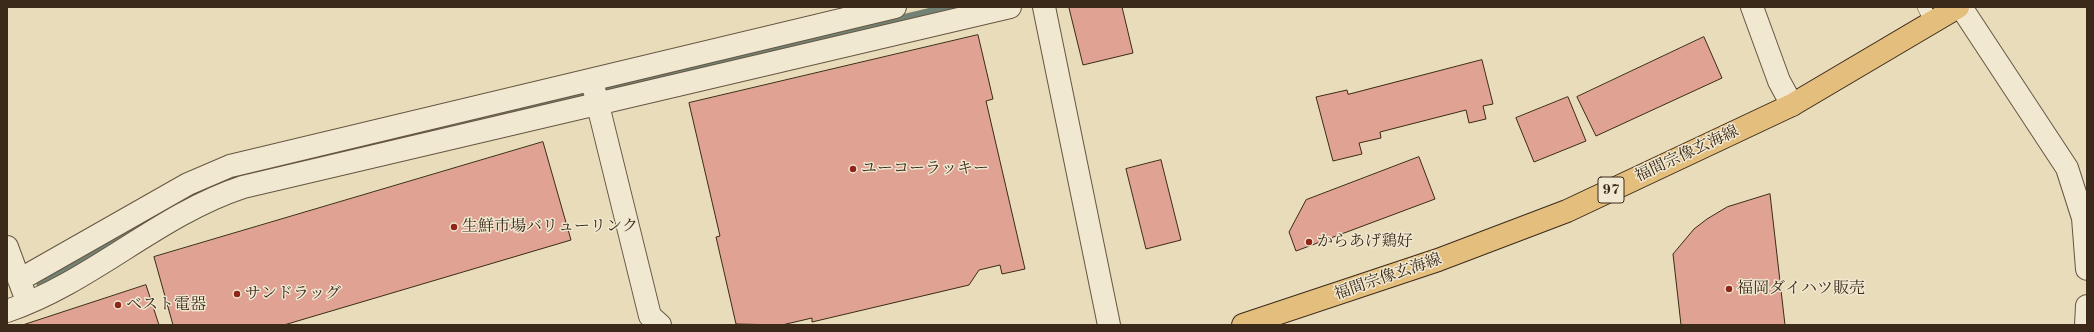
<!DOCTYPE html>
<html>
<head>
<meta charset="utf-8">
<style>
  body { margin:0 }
  #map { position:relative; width:2094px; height:332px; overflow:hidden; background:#e9dcba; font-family:"Old Standard TT",serif }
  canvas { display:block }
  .frame { position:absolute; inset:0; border:8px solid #3b2a19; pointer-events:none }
</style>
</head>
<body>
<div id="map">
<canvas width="2094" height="332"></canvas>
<div class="frame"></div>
</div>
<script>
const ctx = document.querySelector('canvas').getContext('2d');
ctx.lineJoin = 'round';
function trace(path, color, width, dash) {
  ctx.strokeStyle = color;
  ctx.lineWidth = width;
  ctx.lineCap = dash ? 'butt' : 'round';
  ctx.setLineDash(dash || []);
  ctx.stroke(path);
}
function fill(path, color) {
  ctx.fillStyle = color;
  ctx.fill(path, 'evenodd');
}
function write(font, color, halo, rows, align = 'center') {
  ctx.font = font + ' "Old Standard TT","Noto Serif JP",serif';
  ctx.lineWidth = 3;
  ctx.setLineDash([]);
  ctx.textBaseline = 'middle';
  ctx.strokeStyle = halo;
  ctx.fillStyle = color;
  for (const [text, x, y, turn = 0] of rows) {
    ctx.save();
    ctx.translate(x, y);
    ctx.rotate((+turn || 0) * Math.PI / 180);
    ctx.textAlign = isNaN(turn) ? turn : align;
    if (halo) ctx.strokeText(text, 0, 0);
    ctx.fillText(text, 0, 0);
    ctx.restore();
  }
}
trace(new Path2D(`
  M610,89L953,7
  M393,140L579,96
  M275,168L346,151
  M213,184L249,174
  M41,284L163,210`), '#728274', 9);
const building = new Path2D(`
  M1075,7H1122L1133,53L1083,65L1069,8Z
  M978,35L993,99L986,101L1025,269L1002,274L1000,265L979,270L969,285L812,322V318L782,325L736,324L716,237L720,236L689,103Z
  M1704,37L1722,78L1596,136L1577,97Z
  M1482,60L1493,104L1483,106L1486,119L1469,123L1466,110L1380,132L1381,138L1359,143L1362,154L1333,161L1316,97L1347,90L1348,94Z
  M1568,97L1586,141L1534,162L1516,118Z
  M543,142L571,240L284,325H173L154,257Z
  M1419,157L1435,199L1296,251L1289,232L1306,200Z
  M1161,160L1181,240L1146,249L1126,169Z
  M1770,194L1785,325H1681L1673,254L1694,229L1707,219L1727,207Z
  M146,285L159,325H23Z`);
fill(building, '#e0a292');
trace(building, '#3b2a19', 1);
const service = new Path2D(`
  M1924,7L1932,23`);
const minor = new Path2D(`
  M1044,7L1109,325
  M1752,7L1779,81L1792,105
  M1961,7L2067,168L2083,218L2087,269
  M594,89L650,316L660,325
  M7,247L24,293
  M19,280L188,184L230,166L895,7
  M7,311C92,282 158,215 243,187L1010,7
  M2086,325L2087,306`);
const primary = new Path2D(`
  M1243,325L1438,260L1567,211L1792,105L1958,7`);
trace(service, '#665641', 14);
trace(minor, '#665641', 24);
trace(primary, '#3b2a19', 24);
trace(service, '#f1e8d2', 13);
trace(minor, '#f1e8d2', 22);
trace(primary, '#e4be7d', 22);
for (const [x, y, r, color] of [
  [853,169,4,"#8f2418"],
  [454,227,4,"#8f2418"],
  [1309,242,4,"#8f2418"],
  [1729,289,4,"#8f2418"],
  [237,294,4,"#8f2418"],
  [118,305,4,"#8f2418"]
]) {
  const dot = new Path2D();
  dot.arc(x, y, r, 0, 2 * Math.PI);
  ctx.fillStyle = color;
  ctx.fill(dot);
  trace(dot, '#f1e8d2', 1.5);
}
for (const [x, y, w] of [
  [1611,190,26]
]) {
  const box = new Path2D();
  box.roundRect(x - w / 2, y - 13, w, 26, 3);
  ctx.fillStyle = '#f1e8d2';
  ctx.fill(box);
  trace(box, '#3b2a19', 1);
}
write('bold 15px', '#3b2a19', null, [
  ["97",1611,190]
]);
write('16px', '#3b2a19', '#f1e8d2', [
  ["福間宗像玄海線",1687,154,-25],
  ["福間宗像玄海線",1388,277,-19]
]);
write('16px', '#3b2a19', '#f1e8d2', [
  ["ユーコーラッキー",861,169],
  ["生鮮市場バリューリンク",462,227],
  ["からあげ鶏好",1317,242],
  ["福岡ダイハツ販売",1737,289],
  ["サンドラッグ",245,294],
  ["ベスト電器",126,305]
], 'left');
</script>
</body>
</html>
